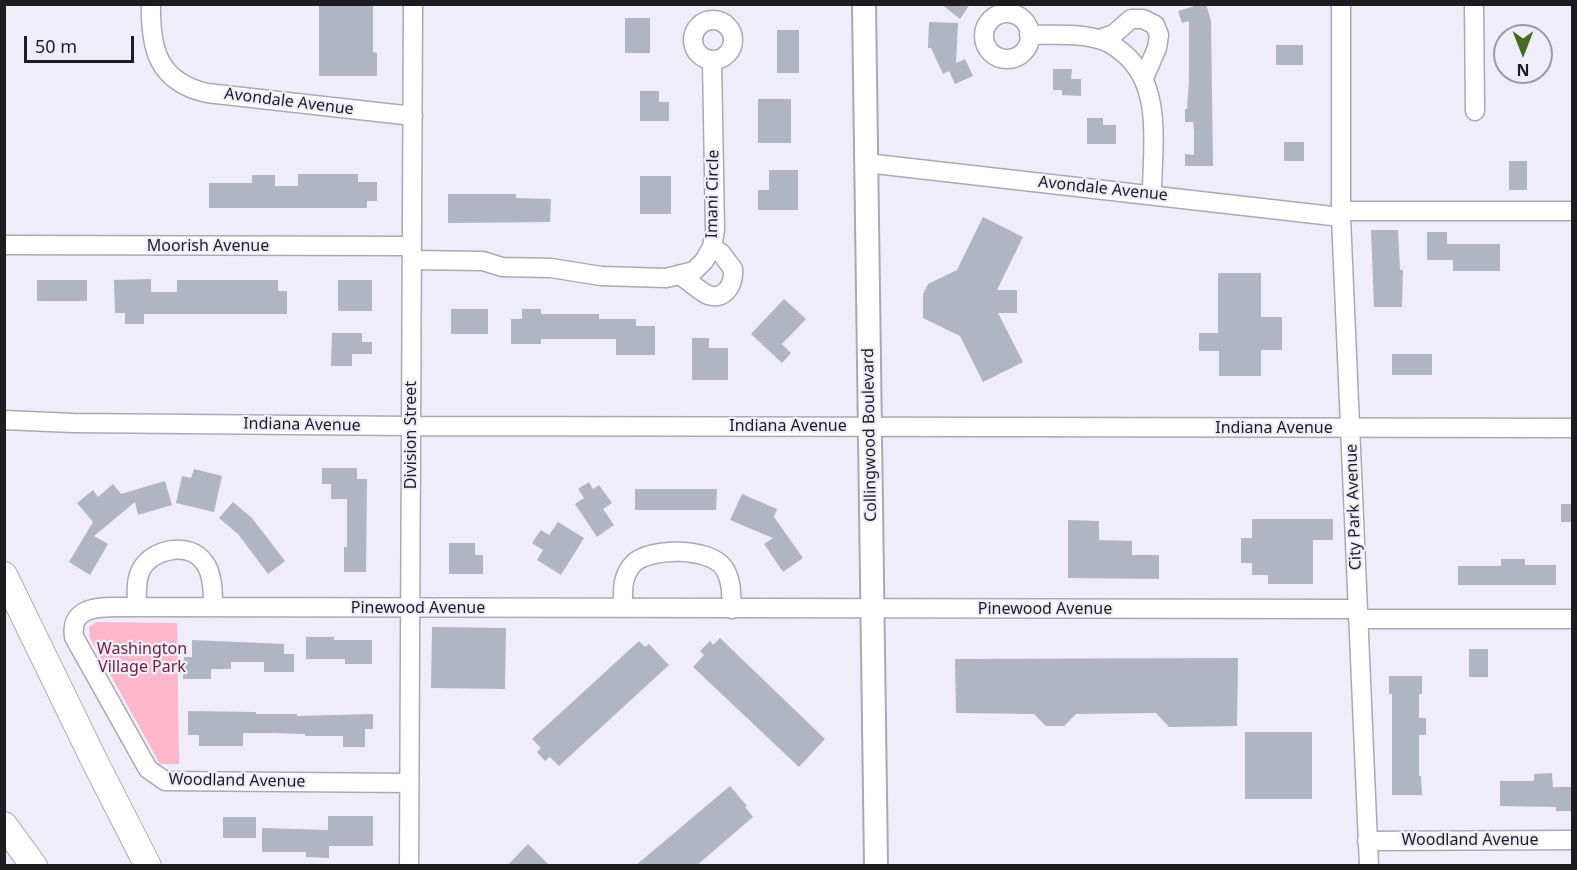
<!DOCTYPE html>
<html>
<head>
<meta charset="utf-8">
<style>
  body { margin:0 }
  #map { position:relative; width:1577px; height:870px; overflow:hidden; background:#f0edfa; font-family:"Noto Sans",sans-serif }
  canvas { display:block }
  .frame { position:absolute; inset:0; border:6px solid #1d1c21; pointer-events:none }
  .north { position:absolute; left:1493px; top:24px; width:60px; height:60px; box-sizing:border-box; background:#f0edfa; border:2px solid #9c99a3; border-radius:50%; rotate:180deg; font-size:16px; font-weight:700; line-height:24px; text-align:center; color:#1d1c21 }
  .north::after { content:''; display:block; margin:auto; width:21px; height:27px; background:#476921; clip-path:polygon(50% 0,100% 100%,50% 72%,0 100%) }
  .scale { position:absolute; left:24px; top:36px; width:110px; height:27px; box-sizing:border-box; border:3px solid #1d1c21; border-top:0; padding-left:8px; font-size:18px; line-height:21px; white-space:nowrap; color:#1d1c21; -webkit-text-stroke:4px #f0edfa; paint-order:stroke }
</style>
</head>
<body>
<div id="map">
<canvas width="1577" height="870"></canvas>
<div class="frame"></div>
<div class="north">N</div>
<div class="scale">50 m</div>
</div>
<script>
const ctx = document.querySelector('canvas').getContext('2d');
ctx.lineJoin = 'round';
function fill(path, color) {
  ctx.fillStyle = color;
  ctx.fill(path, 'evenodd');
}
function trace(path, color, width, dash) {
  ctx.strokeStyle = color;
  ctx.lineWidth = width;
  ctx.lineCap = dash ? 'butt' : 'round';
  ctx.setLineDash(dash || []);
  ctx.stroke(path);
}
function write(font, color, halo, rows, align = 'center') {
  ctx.font = font + ' "Noto Sans",sans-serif';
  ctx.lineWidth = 4.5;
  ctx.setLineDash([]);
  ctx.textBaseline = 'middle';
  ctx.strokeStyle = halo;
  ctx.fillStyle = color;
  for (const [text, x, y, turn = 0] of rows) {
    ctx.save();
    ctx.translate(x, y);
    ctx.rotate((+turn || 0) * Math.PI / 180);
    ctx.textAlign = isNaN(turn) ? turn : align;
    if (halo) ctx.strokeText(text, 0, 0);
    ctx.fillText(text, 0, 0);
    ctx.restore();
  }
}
fill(new Path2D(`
  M96,622L177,623L179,764H160L90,638L89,627Z`), '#fdb7ca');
fill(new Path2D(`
  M319,4H373V52L377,53V76H319Z
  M941,4H970L960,19Z
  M1202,4H1206L1211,21L1213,166H1185V154L1194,155V131L1193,122H1185V109H1187L1189,79V21L1182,23L1178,11Z
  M625,18H650V53H625Z
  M929,22L958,23L956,63L965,59L973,76L955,84L949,71L943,74L931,48H928Z
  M777,30H799V73H777Z
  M1276,45H1303V65H1276Z
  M1053,69H1072L1071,79H1081V96L1062,95V90H1053Z
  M640,91H659V102H669V121H640Z
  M758,99H791V143H758Z
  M1087,118H1103V125H1116V144H1087Z
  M1284,142H1304V161H1284Z
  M1509,161H1527V190H1509Z
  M769,170H798V210H758V190H769Z
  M298,174H358V182H377V201H367V208H209V183H252V175H275V186H298Z
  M640,176H671V214H640Z
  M448,194H516V198L551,199L550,222L448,223Z
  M983,217L1023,237L997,290H1017V313H998L1023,362L983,382L960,336L923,318V294L928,284L957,270Z
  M1371,230H1398L1400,270H1403L1402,307H1374Z
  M1427,232H1447V244H1500V271H1453V260H1427Z
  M1218,273H1261V317H1282V350H1261V376H1219V351H1199V333H1218Z
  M151,279V292H177V280H278V291H287V314H144V324H125V313H115L114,280Z
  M37,280H87V301H37Z
  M338,280H372V311H338Z
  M784,299L806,319L782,344L791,353L782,363L751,334Z
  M451,309H488V334H451Z
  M522,309H541V314H599V319H636V326H655V355H616V339H541V344H511V319H522Z
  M332,333H362V342H372V354H352V366H331Z
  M692,338H709V348H728V380H692Z
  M1392,354H1432V375H1392Z
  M322,468H357V479H367L366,572H344V547H347V499H331V484H322Z
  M194,469L222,476L214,512L176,503L182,476L191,478Z
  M165,481L172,505L138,515L135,502L94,536L108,544L90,575L69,562L93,522L77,503L93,490L98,497L113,484L121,494Z
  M589,482L593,489L599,485L612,503L603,509L614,525L597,537L575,504L584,498L578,489Z
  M635,489H717L716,510H635Z
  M742,494L777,509L774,517L803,558L783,572L764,544L773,538L730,520Z
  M233,502L252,518L285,561L268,574L238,534L219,518Z
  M1561,504H1572V522H1561Z
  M1252,519H1333V540H1313V584H1268V575H1252V563H1241V538H1252Z
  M1068,520L1099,521V540L1132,541V555H1159V579L1068,578Z
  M558,522L584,538L561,575L537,560L543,550L532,543L541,530L549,535Z
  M449,543H475V555H483V574H449Z
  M1501,559H1525V565H1556V585H1458V566H1501Z
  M432,627L506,628L505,689L431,688Z
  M306,637H334V640H372V664H345V659H306Z
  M720,638L825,739L799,767L693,667L704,655L700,651L710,641L713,645Z
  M192,640L284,644V654H294V672H264V662H231V669H211V679H183L184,657H192Z
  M639,641L645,647L649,644L669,665L559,766L550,757L545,761L537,752L541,748L532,739Z
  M1469,649H1488V677H1469Z
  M1238,658L1237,726L1169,727L1156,713L1076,714L1064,726H1046L1034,714L956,713L955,659Z
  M1389,676H1422V694H1419V718H1426V735H1419V776H1421L1422,795H1392V694H1389Z
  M188,711L256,712V714H297V716L373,714V729H365V747H343V736H305V734L271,733H243V746H199V735H188Z
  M1245,732H1312V799H1245Z
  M1552,773L1553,787H1571L1572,811H1556V807L1500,806V781H1534V774Z
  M730,786L747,806L745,807L753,817L696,866H635Z
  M328,816H373V846H329V858L306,857V852H262V828L328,830Z
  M223,817H256V838H223Z
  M528,844L550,866H507Z`), '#afb5c1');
const minor = new Path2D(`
  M151,4C150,49 158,82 207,93L413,116
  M1341,4V217L1369,866
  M1474,4L1475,111
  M984 36a23 23 0 1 1 46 0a23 23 0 1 1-46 0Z
  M693 40a20 20 0 1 1 40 0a20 20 0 1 1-40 0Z
  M1029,35C1052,35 1076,33 1098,39C1107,41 1115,46 1122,52C1164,85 1152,147 1152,194
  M1100,39L1114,34L1131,19H1143L1155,25L1159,35L1157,48L1144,78
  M866,163L1341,217
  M1340,211H1572
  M4,245L412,246
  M412,260L483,261L502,267L551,268L601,276L666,278L694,271L704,261L712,247L715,230L712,61
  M680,275C689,281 699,291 708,295C726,301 734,283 733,269L721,253L712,247
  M4,420L73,423L411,426L1572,428
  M137,607C137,595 135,581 141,570C151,549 189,541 204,562C213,573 213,593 213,607
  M623,608C623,593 621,577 633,564C649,547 710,547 724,568C732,580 731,595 732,609
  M1358,619H1572
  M409,783L165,781L148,769L74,637C69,600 113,608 137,607L1358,609
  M1367,841L1572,840
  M409,866L413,4`);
const major = new Path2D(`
  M864,4L876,866`);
const highway = new Path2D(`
  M4,575L94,760L148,866
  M4,825L34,866`);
trace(minor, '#aba8b5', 21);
trace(major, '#aba8b5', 26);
trace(highway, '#aba8b5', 28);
trace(minor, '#fff', 18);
trace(major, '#fff', 22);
trace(highway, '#fff', 26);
write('16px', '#1d1c21', '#f0edfa', [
  ["Avondale Avenue",289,102,7],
  ["Avondale Avenue",1103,189,6],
  ["Imani Circle",713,194,-89],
  ["Moorish Avenue",208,246],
  ["Indiana Avenue",302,425,1],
  ["Indiana Avenue",788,426],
  ["Indiana Avenue",1274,428],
  ["Division Street",411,435,-90],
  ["Collingwood Boulevard",870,435,-91],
  ["City Park Avenue",1354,507,-92],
  ["Pinewood Avenue",418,608],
  ["Pinewood Avenue",1045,609],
  ["Woodland Avenue",237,781,1],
  ["Woodland Avenue",1470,840]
]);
write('16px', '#701d3d', '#f0edfa', [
  ["Washington",142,649],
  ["Village Park",142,667]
]);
</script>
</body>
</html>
